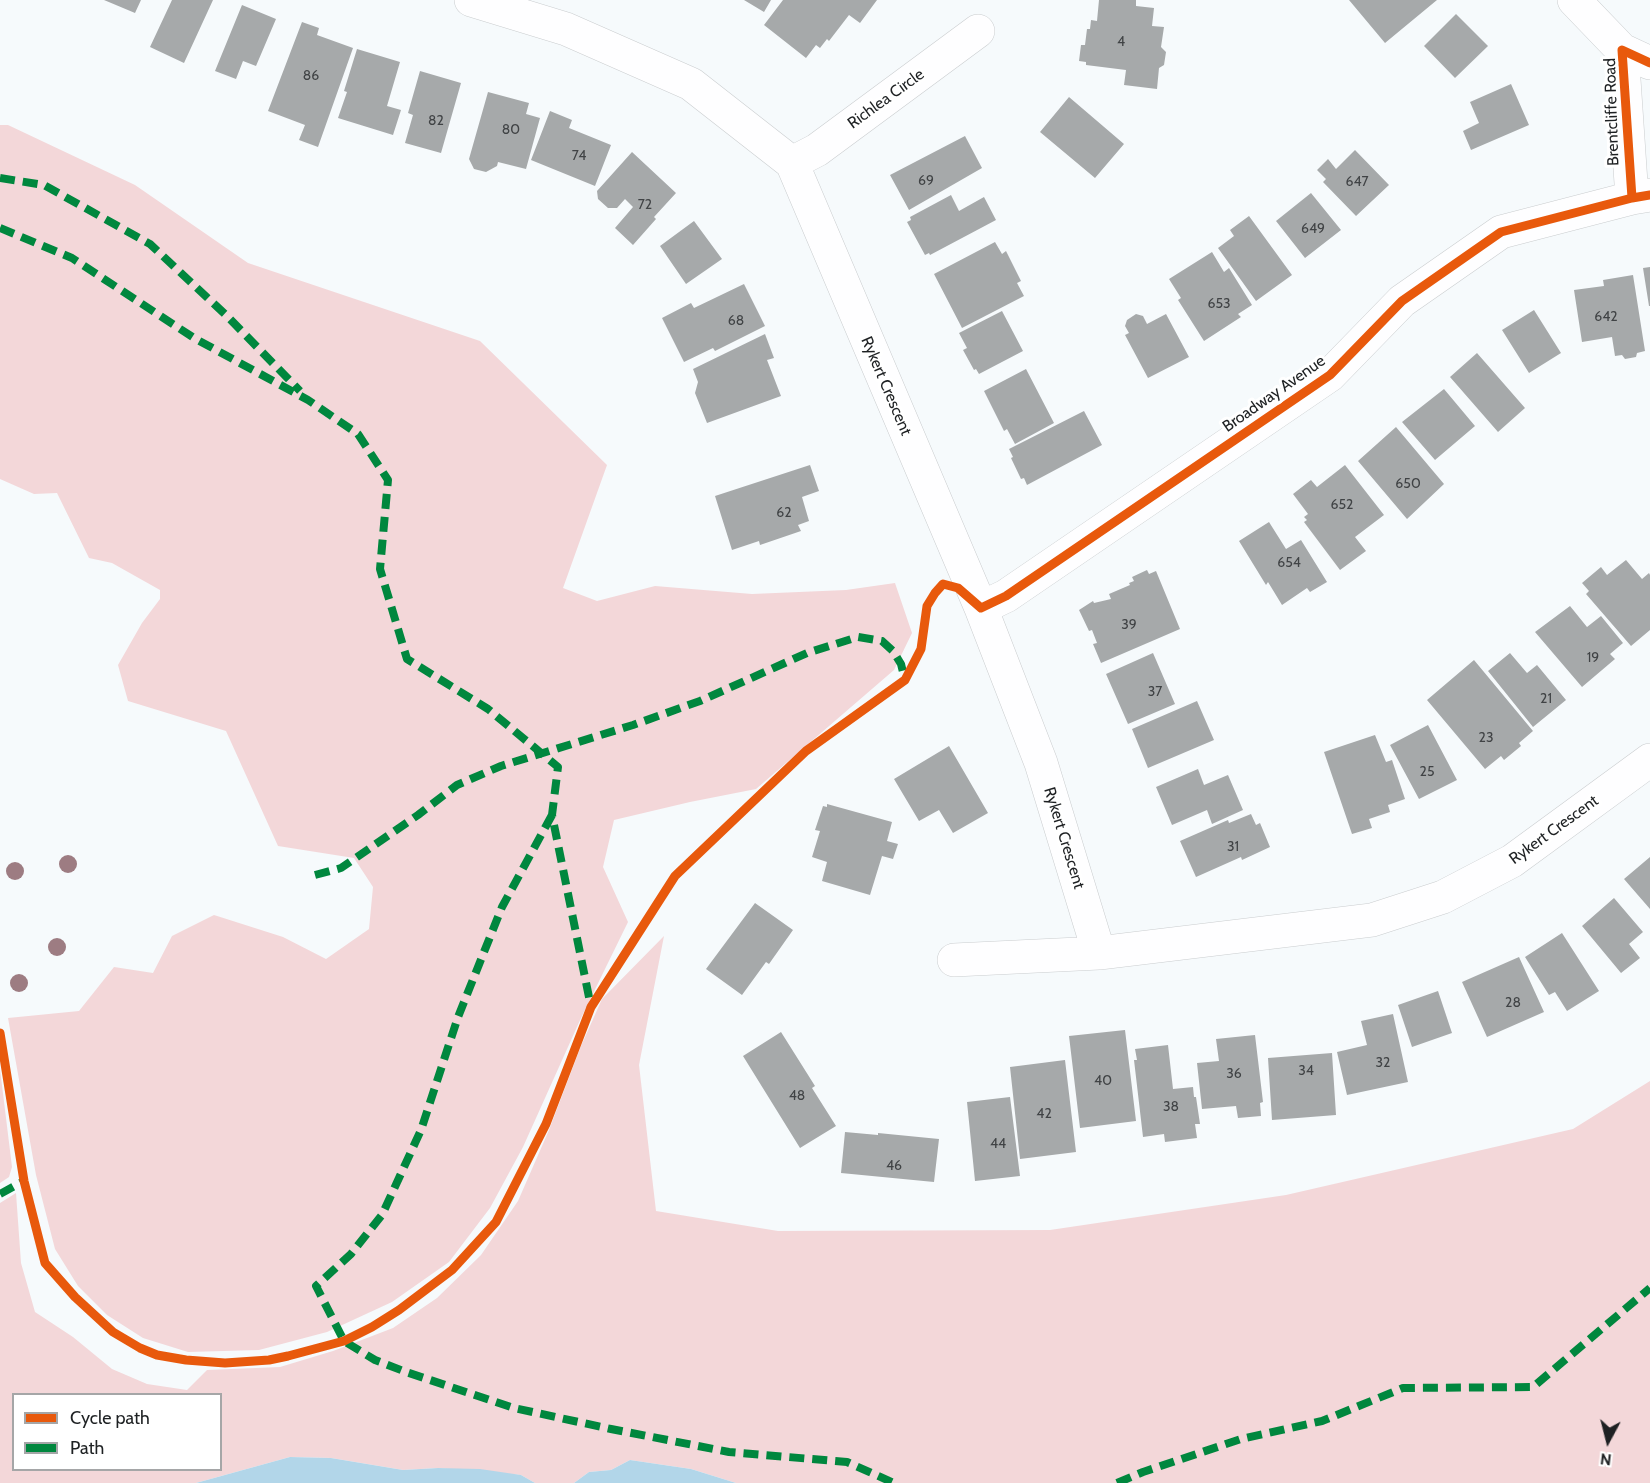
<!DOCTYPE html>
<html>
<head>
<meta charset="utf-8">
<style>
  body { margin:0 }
  #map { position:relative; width:1650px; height:1483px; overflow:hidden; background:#f6fafc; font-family:Cabin,sans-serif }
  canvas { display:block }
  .legend { position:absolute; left:12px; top:1393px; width:210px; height:78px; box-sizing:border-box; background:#fff; border:2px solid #a5a6a7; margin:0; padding:8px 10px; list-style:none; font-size:18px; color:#1e2123 }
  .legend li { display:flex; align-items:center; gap:12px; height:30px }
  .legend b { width:30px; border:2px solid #a5a6a7 }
  .north { position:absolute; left:1578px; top:1411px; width:60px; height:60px; -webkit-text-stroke:4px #fff; paint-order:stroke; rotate:187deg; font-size:16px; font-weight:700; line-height:24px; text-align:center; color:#1e2123 }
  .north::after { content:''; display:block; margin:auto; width:21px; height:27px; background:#1e2123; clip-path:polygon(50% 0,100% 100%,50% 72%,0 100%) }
</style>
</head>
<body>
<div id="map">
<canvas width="1650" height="1483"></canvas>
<ul class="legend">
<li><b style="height:8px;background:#e8590c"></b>Cycle path</li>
<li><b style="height:8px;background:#00873e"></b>Path</li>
</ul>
<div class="north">N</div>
</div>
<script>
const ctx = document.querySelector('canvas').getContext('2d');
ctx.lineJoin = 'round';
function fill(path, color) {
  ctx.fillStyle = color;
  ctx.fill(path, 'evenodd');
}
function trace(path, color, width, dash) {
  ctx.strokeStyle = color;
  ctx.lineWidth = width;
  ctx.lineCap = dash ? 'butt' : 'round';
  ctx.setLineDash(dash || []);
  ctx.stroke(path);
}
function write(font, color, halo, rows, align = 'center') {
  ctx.font = font + ' Cabin,sans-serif';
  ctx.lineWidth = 6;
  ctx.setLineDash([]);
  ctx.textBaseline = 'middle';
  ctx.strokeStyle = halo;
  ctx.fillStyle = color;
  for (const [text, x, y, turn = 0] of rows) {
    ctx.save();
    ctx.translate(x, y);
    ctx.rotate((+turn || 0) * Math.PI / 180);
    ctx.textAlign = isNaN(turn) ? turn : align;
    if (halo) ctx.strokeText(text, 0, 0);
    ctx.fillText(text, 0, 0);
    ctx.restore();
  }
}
fill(new Path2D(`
  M0,125H8L135,185L248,263L480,341L607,465L563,588L597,601L655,586L752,594L846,590L895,583L912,633L894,670L756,789L690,802L614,820L603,867L628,922L581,1018L523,1147L490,1208L449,1262L392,1302L327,1332L259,1350L188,1352L143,1338L107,1315L78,1286L55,1249L36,1175L8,1018L79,1011L114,967L153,973L172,936L214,915L283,937L326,959L369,929L373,887L354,858L278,846L226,731L128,701L118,665L142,623L160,599V590L112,563L89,558L57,493L34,494L0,479Z
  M664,936L639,1065L656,1211L778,1231L1050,1230L1286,1195L1573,1129L1650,1081V1483H736L691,1469L630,1460L611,1470L589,1472L574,1483H535L521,1475L438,1468L403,1470L331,1458L290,1457L196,1483H0V1203L16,1193L21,1263L35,1312L73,1337L112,1369L147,1384L187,1390L207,1370L280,1367L333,1351L393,1328L437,1298L481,1255L518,1201L549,1130L581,1046L602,999ZM14,1394H220V1470H14Z
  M0,1069L12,1167L9,1177L0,1183Z`), '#f3d7d9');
fill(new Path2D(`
  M290,1457L331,1458L403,1470L438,1468L480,1469L521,1475L535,1483H196Z
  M630,1460L691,1469L736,1483H574L589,1472L611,1470Z`), '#b2d6e9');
fill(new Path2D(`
  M104,0H141L135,13Z
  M172,0H213L184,63L150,47Z
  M744,0H771L764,12Z
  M783,0H877L860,23L849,15L829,41L827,39L820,48L816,45L806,58L764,25Z
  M1099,0H1136V6L1154,8L1152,26L1164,27L1161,47L1166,52L1164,65L1159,68L1157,89L1124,85L1126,70L1086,65V62L1079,61L1081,45H1085L1087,29H1090L1091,20L1097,21Z
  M1349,0H1437L1385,43Z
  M242,5L276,19L256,66L243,61L236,79L215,71Z
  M1456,14L1488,46L1455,78L1424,46Z
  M302,22L319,28L317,35L353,48L318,147L299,140L305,125L268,111Z
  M357,49L400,62L387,106L401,110L393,135L338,118L347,92L344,91Z
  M420,71L461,83L441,153L405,143L413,115L408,113Z
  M1511,84L1529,125L1471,150L1463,131L1479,123L1470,102Z
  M488,92L529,103L526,114L540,118L526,169L498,162L497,166L486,172L474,169L469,159Z
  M1069,97L1124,144L1095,178L1040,132Z
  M550,111L572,120L569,128L611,145L595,186L531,160Z
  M965,136L982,168L909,210L890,175Z
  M1355,150L1389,185L1356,216L1323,182L1326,179L1317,170L1328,159L1336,169Z
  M632,152L676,193L654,217L656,219L633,245L615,228L633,207L625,199L617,208H608L598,199L597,191Z
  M1311,193L1341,230L1305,258L1276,221Z
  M951,195L959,211L984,197L996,220L930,255L929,253L925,255L907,222L911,220L910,217Z
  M1249,216L1292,275L1256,301L1218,248L1234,236L1230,230Z
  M694,221L722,259L686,284L660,246Z
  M995,242L1002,254L1006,251L1021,281L1017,283L1024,296L962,328L934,274Z
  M1212,252L1224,272L1229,268L1252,305L1238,314L1241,317L1204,341L1178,300L1181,298L1169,279Z
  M1650,267V306H1649L1643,268Z
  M1633,275L1645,351L1637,353L1636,357L1625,359L1622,355L1615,356L1612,337L1582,342L1574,290L1604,286L1603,280Z
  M744,284L765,326L715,351L713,348L684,362L662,318L691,303L694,308Z
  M1534,310L1561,353L1529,373L1502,330Z
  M1002,311L1023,351L979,374L976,369L974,370L963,350L967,348L959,333Z
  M1136,314L1143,316L1147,324L1166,314L1189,357L1148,378L1125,335L1129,333L1125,326L1127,320Z
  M765,334L774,358L767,360L781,396L707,423L695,393L698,382L693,369Z
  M1477,353L1525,408L1498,432L1450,377Z
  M1026,369L1054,423L1015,444L1007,429L1004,431L984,391Z
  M1444,389L1475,426L1435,460L1402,422Z
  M1084,411L1102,445L1027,485L1024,478L1021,479L1011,458L1013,457L1009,449Z
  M1396,427L1444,484L1407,519L1358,461Z
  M810,465L819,491L802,497L809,521L798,525L801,531L760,545L759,541L732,550L715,496Z
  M1345,465L1384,515L1355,537L1366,551L1340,570L1304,522L1307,520L1304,517L1308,514L1293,494L1311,480L1317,487Z
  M1269,522L1286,549L1301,540L1327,582L1310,592L1307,588L1282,605L1268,582L1266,585L1239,541Z
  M1626,560L1642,579L1649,573L1650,575V630L1631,646L1586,594L1589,591L1582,583L1601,567L1607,575Z
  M1147,570L1149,574L1156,571L1180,629L1101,663L1093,644L1097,643L1092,630L1089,631L1079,610L1093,601L1094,603L1111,599L1109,594L1130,585L1129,583L1134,581L1132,577Z
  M1570,606L1587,627L1601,616L1623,643L1610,654L1615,659L1582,687L1535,632Z
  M1153,653L1175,704L1128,724L1106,674Z
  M1510,653L1527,673L1537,665L1566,700L1533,727L1488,671Z
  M1474,660L1533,731L1519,743L1521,746L1504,760L1501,756L1485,769L1427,700Z
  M1197,701L1214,740L1148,768L1132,729Z
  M1428,725L1457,780L1419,799L1390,745Z
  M1375,735L1386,762L1392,760L1405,799L1388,805L1390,812L1369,819L1372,828L1352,834L1324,752Z
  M949,746L988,813L953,833L939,810L919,821L894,779Z
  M1198,769L1204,785L1228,775L1243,810L1212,824L1207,810L1172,825L1156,787Z
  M827,804L892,822L887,841L898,844L893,859L882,856L870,895L822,881L827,862L812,857L820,831L815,830L823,806L827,807Z
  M1251,814L1256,825L1260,823L1270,847L1242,860L1241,857L1196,877L1180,841L1228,820L1229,823Z
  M1650,857V909L1624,879Z
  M1614,898L1643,932L1629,944L1640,958L1621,973L1582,926Z
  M755,903L793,930L769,964L766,962L742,995L706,969Z
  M1562,933L1599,991L1567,1011L1555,992L1549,995L1525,957Z
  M1519,957L1544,1012L1487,1037L1462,982Z
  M1438,991L1452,1033L1412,1047L1398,1005Z
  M1393,1014L1408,1082L1347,1095L1337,1052L1367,1045L1361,1021Z
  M1125,1030L1136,1121L1080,1128L1069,1036Z
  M781,1032L815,1086L812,1088L836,1126L800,1148L743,1056Z
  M1255,1035L1263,1102L1260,1103L1261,1116L1238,1118L1236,1106L1202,1109L1197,1063L1219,1061L1216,1039Z
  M1168,1045L1173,1089L1193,1087L1194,1097H1196L1200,1124H1195L1197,1138L1165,1142L1164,1134L1143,1137L1134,1060H1137L1135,1049Z
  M1332,1053L1336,1115L1272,1120L1268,1058Z
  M1065,1060L1076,1152L1020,1159L1010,1067Z
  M1010,1097L1020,1176L975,1181L967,1102Z
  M845,1132L878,1135V1133L939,1139L934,1182L841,1173Z`), '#a6a9aa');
const street = new Path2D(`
  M471,0L566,29L691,84L792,163L981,608L1041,763L1099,953
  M1574,0L1622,50L1650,63
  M1622,50L1632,198
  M792,163L817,150L978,31
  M981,608L1006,596L1330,375L1402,301L1501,232L1632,198L1650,195
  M954,960L1099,953L1372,920L1443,897L1512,861L1650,760`);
trace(street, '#cacdcf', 34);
trace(street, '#fefeff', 33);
trace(new Path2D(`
  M0,178L44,185L150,244L227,316L300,391
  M0,228L72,258L194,338L308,400L358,434L388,480L380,569L407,659L488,709L558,767L552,815L591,1007
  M552,815L502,907L458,1017L421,1130L382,1215L351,1254L316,1286L344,1341L375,1360L406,1372L514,1408L611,1429L729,1452L847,1462L894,1483
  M315,875L341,868L418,815L457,785L501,766L633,725L700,701L807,653L858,637L882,641L893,651L901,664L905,680
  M0,1194L24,1181
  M1117,1483L1143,1472L1241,1439L1322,1421L1403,1388L1533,1387L1650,1288`), '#00873e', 8, [15, 8]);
trace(new Path2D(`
  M1632,198L1622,50L1650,63
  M0,1033L24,1181L45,1263L75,1297L113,1332L140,1348L157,1355L186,1360L225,1363L269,1360L288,1356L344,1341L372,1327L399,1310L452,1270L496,1222L546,1124L591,1007L675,876L806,751L905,680L921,649L927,606L935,593L943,584L958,588L981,608L1006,596L1330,375L1402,301L1501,232L1632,198L1650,195`), '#e8590c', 9);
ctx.fillStyle = '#9d7c82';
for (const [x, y] of [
  [68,864],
  [15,871],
  [57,947],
  [19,983]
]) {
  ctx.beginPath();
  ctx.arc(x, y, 9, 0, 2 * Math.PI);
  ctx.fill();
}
write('14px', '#404345', null, [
  ["4",1121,42],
  ["86",311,76],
  ["82",436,121],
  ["80",511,130],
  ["74",579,156],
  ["69",926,181],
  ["647",1357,182],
  ["72",645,205],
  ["649",1313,229],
  ["653",1219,304],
  ["642",1606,317],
  ["68",736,321],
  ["650",1408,484],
  ["652",1342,505],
  ["62",784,513],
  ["654",1289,563],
  ["39",1129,625],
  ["19",1593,658],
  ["37",1155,692],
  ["21",1546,699],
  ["23",1486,738],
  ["25",1427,772],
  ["31",1233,847],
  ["28",1513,1003],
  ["32",1383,1063],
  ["34",1306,1071],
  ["36",1234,1074],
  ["40",1103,1081],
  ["48",797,1096],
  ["38",1171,1107],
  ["42",1044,1114],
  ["44",998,1144],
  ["46",894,1166]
]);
write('16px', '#1e2123', '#fff', [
  ["Richlea Circle",886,99,-36],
  ["Brentcliffe Road",1612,112,-92],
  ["Rykert Crescent",886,386,67],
  ["Broadway Avenue",1274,394,-35],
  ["Rykert Crescent",1554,830,-36],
  ["Rykert Crescent",1064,838,73]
]);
</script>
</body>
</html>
